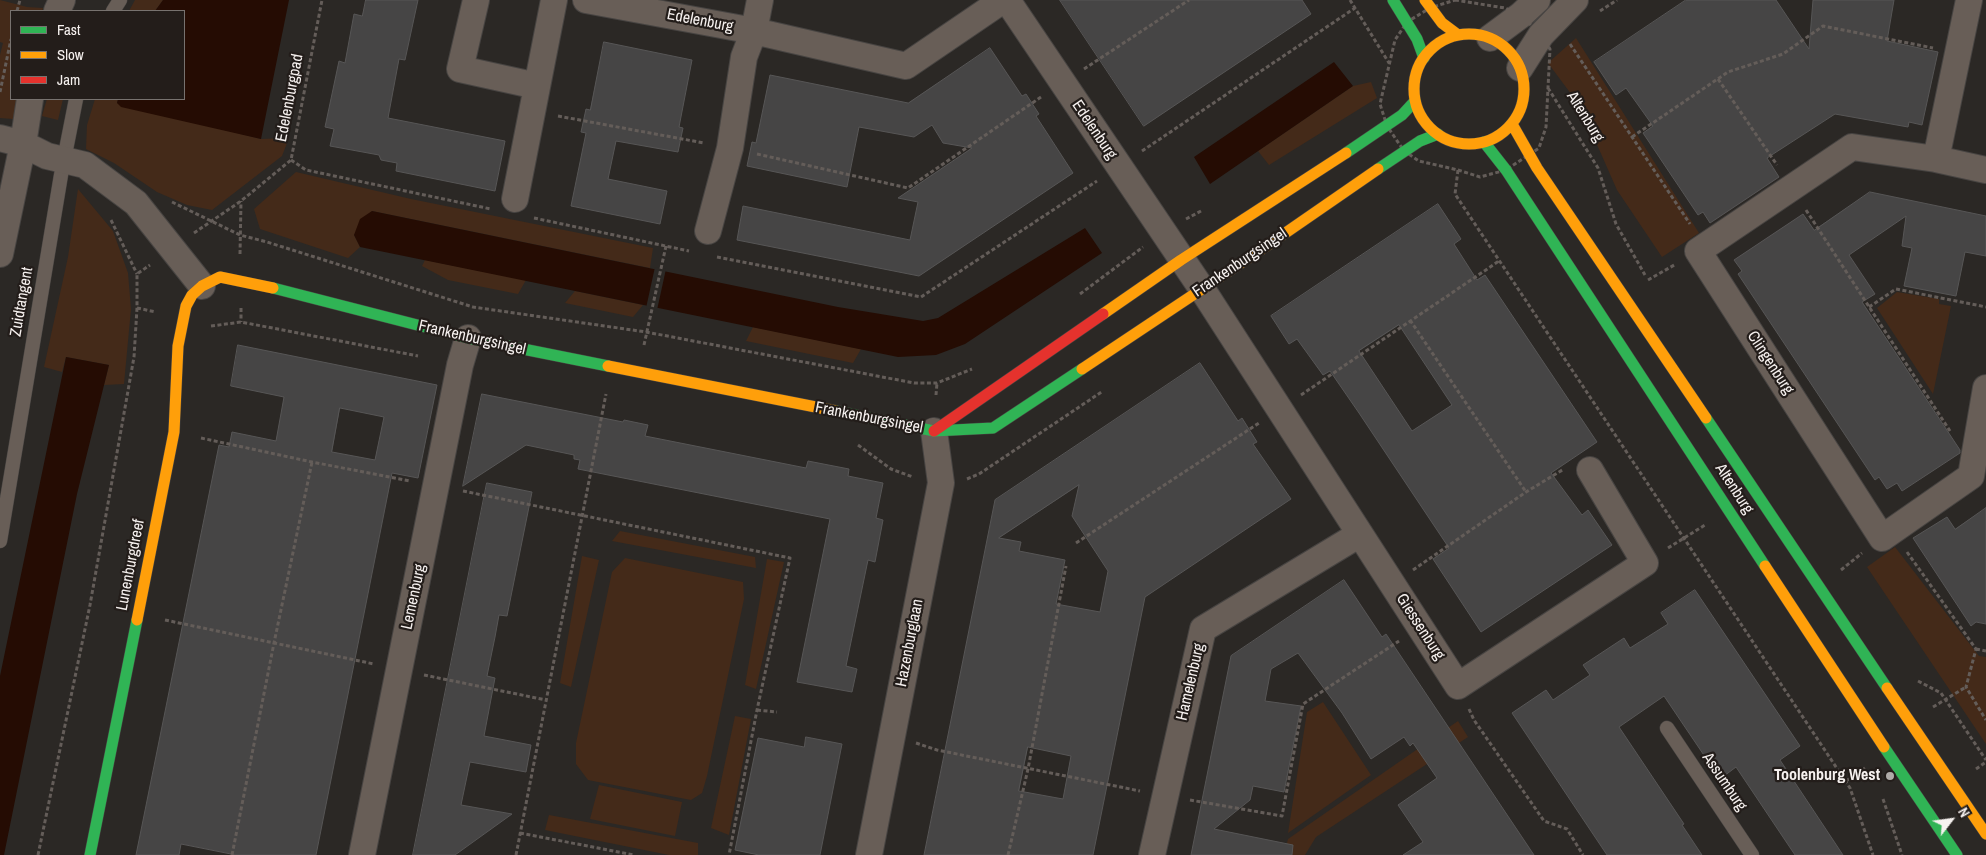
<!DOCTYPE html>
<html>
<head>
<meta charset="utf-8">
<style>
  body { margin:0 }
  #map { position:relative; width:1986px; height:855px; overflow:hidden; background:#2b2825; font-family:"Archivo Narrow",sans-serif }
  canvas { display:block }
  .legend { position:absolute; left:10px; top:10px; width:175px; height:90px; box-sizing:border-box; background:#231d1a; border:1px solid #77726f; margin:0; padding:6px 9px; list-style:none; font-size:15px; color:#f6f1ef }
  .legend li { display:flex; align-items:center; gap:10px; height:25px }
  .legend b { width:25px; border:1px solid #77726f }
  .north { position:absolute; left:1926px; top:795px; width:50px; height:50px; -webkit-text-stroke:4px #231d1a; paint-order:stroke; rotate:60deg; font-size:14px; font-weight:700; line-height:20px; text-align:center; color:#f6f1ef }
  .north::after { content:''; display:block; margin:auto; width:18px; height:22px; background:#f6f1ef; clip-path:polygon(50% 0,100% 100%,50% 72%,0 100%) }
</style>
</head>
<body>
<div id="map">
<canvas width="1986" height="855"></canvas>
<ul class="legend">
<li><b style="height:6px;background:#30b455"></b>Fast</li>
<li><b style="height:6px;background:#ff9f0a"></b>Slow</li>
<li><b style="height:6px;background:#e5322d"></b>Jam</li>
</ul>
<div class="north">N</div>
</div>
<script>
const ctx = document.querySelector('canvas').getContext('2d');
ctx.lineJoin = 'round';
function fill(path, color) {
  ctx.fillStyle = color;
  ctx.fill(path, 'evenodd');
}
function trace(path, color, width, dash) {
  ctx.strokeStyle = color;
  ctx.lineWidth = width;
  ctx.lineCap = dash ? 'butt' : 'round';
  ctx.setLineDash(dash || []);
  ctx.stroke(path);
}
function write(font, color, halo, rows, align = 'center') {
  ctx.font = font + ' "Archivo Narrow",sans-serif';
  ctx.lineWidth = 4.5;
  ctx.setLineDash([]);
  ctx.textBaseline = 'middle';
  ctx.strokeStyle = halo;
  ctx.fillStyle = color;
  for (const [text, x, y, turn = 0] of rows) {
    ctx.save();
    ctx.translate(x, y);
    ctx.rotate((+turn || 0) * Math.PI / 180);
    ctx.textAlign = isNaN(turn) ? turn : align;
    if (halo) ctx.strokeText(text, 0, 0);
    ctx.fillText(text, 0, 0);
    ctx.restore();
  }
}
fill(new Path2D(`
  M0,0L27,7L43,8L42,11H11V99H19L13,119L0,118V55L3,43L0,42Z
  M135,0H163L155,11H129Z
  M1576,38L1699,233L1662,257L1617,190L1580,106L1548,63Z
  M1371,82L1377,98L1269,165L1258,151L1353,86Z
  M47,99H63L58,120L42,116Z
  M95,99H118L117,103L261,139L289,138L282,156L212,210L187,205L157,192L114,163L86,149L87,125Z
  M296,172L411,199L653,248L650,268L372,211L354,235L360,247L348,258L260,229L254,209Z
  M78,189L113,231L128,273L131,309L124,384L104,385L109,365L66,357L62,372L44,367L68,257Z
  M425,260L526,280L518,294L448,280L422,266Z
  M575,291L643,305L633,317L565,303Z
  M1897,292L1939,299V304L1951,306L1933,394L1877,308Z
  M753,327L861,349L853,363L746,341Z
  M620,531L755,557L756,568L612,541Z
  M1895,547L1979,656L1986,657V744L1867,567Z
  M582,556L599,560L571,687L560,683Z
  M625,558L743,582L744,599L707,776L702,793L691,800L588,780L576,764V743L612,572Z
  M767,559L784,562L756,689L745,685Z
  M1323,702L1371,775L1288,833L1307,712Z
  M735,716L751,719L729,835L711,828Z
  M1458,721L1468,737L1316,837L1305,855H1284L1288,839Z
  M599,785L682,802L675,836L590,819Z
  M549,815L698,843V855H669L545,830Z`), '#442a19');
fill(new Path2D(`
  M163,0H289L261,139L121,107L117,103L118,99H184V11H155Z
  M1334,62L1353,86L1210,184L1194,157Z
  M372,211L838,307L923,321L938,318L1085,228L1102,253L965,344L936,355L898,357L360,247L354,235L360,219Z
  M66,357L109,365L77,494L4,855H0V676Z`), '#250c03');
fill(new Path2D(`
  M655,267L666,269L657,310L646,308Z`), '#2b2825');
const building = new Path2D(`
  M366,0H418L405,60L399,59L388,118L505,141L495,191L396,171L397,163L381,160L379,155L330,146L334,129L325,127L339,61L345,63L354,14L362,16Z
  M1060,0H1302L1311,14L1144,126Z
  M1686,0H1776L1809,49L1813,0H1894L1887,41L1938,52L1922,125L1909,122L1908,127L1835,114L1767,158L1779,177L1710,223L1703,212L1698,215L1643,133L1653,126L1626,88L1616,95L1594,62Z
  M604,42L692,60L679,127L683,128L678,152L616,141L608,179L667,191L660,224L571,206L586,133L581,132L586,109L590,110Z
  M990,48L1022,96L1026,94L1039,114L1036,116L1073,173L919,276L737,240L743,206L910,240L918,202L898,198L972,148L943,143L932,125L914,137L859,127L847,187L747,166L752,142L756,143L770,75L908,103Z
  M1870,192L1986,216V256L1965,252L1956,296L1904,286L1912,248L1902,246L1906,216L1849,255L1875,294L1862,302L1960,450V453L1902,491L1897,483L1887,489L1879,477L1875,480L1738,274L1742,271L1734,260L1803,214L1814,230Z
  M1438,204L1461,239L1454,244L1477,280L1485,275L1597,442L1551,473L1582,515L1588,510L1612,545L1481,632L1433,559L1449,548L1359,413L1330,371L1323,375L1297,339L1289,344L1271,316ZM1399,325L1452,405L1412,431L1359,351Z
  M238,345L437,385L418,478L392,473L316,855H236L181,844L179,855H136L219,445L229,447L232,432L276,441L284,397L231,386ZM340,408L384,417L375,460L332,452Z
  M1200,363L1238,421L1242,418L1257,442L1253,444L1291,499L1145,597L1093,855H924L995,500ZM1079,485L1072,516L1108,571L1100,612L1056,604L1065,560L1019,551L1021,542L999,538ZM1028,747L1071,756L1063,799L1019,791Z
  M482,394L623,422L624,420L648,425L645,436L806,468L808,461L849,469L848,476L883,483L876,518L883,520L875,562L868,560L846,666L857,669L852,692L797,682L830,519L578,469L580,460L574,459V455L526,445L463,486Z
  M487,483L532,492L507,616L499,615L495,637L487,676L495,678L484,736L531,745L526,772L470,762L461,805L512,814L455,855H413Z
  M1986,508V624L1976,622L1971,626L1913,538L1947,517L1955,529Z
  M1344,580L1382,637L1386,634L1534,855H1403L1423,842L1398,805L1437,778L1413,743L1410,746L1404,737L1371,759L1342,713L1298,653L1271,669L1265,701L1301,706L1284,792L1253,786L1250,800L1214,829L1293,845L1292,855H1191L1231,656Z
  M1695,590L1800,746L1780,760L1843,855H1795L1736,767L1720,779L1664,696L1619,727L1684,824L1682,825L1702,855H1607L1512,713L1546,690L1553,700L1590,675L1583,665L1624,638L1630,648L1668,624L1661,613Z
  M806,737L842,744L820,855H759L735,850L758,738L804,747Z`);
fill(building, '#464545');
trace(building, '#575656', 1);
const lane = new Path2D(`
  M113,11L120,0
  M0,541L61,175L76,99
  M1667,728L1752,855`);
const street = new Path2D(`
  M476,0L460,69L537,86
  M586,0L754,31L906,66L1003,0
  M1007,0L1202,289L1458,686L1645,563L1590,470
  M57,11L62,0
  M1490,38L1521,15L1537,0
  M1520,68L1541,35L1575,0
  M0,138L23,144L47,156L85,165L136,203L202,286
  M1936,159L1969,0
  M1986,170L1936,159L1852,147L1698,251L1882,538L1971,476L1986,388
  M515,199L554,0
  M708,231L730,148L744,57L754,31L760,0
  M0,254L23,144L30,99
  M362,855L460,365L468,338
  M869,855L941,483L934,431
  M1152,855L1203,629L1360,534`);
const fast = new Path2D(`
  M1393,0L1417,39L1424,58
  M1484,142L1506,170L1765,566
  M1346,153L1402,115L1415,101
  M1378,169L1420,141L1438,134
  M273,288L468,338L608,366
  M836,411L934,431L993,428L1082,369
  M1706,418L1887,688
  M1884,747L1957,855
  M90,855L137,620`);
const slow = new Path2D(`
  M1425,0L1442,23L1458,35
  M1414 89a55 55 0 1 1 110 0a55 55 0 1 1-110 0Z
  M1512,124L1537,168L1706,418
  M1103,314L1181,260L1346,153
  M608,366L836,411
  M1082,369L1268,245L1378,169
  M1765,566L1884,747
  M137,620L174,432L178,346L186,306L192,295L202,286L220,277L273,288
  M1887,688L1986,834`);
const jam = new Path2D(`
  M934,431L1103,314`);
trace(lane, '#474442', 15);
trace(street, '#474442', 28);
trace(fast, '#474442', 12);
trace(slow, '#474442', 12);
trace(jam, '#474442', 12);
trace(new Path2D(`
  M1350,0L1389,63
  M1455,0L1505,8L1521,15L1541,35L1550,49L1546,127L1539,148L1506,170L1480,177L1458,170L1419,161L1404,151L1387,126L1380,104L1395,40L1407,22L1430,8Z
  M17,11L20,0
  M1600,11L1617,0
  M1570,44L1690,224
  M1084,69L1189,0
  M1718,79L1777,165
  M1548,88L1598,168L1616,224L1645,275
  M0,92L11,39
  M558,116L704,143
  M1632,137L1728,72L1783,54L1823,26L1933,48
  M1142,151L1355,8
  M757,154L908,188L1041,97
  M291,160L306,170L491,209
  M1458,170L1455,194L1850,788L1873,855
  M172,202L240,235L267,242L473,307L646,332L914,383H937L972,369
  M1806,210L1950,431
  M534,218L689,251
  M1186,219L1203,210
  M111,220L137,274
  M194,233L241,201L291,160L322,0
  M240,254L241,201
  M717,257L921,297L1097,181
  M1648,280L1676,264
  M1080,294L1143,247
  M1869,307L1896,289L1986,307
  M137,308L156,312
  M241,308V322
  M1410,320L1526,492
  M211,326L241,322L418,356
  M644,345L666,246
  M936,395L937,383
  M1301,395L1499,261
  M201,438L312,462L410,481
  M858,445L891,469L913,477
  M967,479L979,474L1103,391
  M463,491L790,558L757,710L729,855
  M1076,543L1259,423
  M1668,548L1705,525
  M1907,552L1976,649L1966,687L1986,720
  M1413,570L1526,492L1564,469
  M1841,570L1862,553
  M165,620L374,664
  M1976,649L1986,651
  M424,675L546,700
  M1918,681L1941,693L1986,760
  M1933,707L1966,687
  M1469,709L1474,720L1544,821L1567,829L1583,855
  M757,710L777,712
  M916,743L937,750L1140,791
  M1976,769L1986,762
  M1846,781L1865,768
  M1883,799L1902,855
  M1190,800L1282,816L1303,704L1399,641
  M520,833L634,855
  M38,855L90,605L134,357L137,308V274L150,265
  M232,855L274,643L312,462
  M516,855L606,394
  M1008,855L1028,769L1066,566`), '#645d59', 3, [4, 2.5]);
trace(lane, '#685e57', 14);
trace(street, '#685e57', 26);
trace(fast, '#30b455', 11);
trace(slow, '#ff9f0a', 11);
trace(jam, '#e5322d', 11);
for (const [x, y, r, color] of [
  [1890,776,5,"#afaba8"]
]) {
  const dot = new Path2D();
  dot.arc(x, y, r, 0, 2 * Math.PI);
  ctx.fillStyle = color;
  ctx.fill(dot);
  trace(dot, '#231d1a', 2);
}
write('16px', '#f6f1ef', '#231d1a', [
  ["Edelenburg",700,21,11],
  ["Edelenburgpad",290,98,-79],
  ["Altenburg",1585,117,58],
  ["Edelenburg",1094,130,56],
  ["Frankenburgsingel",1240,263,-34],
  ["Zuidtangent",22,302,-80],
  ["Frankenburgsingel",472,338,13],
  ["Clingenburg",1770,363,57],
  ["Frankenburgsingel",869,418,11],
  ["Altenburg",1734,489,57],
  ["Lunenburgdreef",131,565,-79],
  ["Lemenburg",414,597,-78],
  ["Giessenburg",1420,627,57],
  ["Hazenburglaan",910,643,-79],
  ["Hamelenburg",1191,682,-77],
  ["Assumburg",1724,782,56]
]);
write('bold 16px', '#f6f1ef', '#231d1a', [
  ["Toolenburg West",1880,776]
], 'right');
</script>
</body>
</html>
